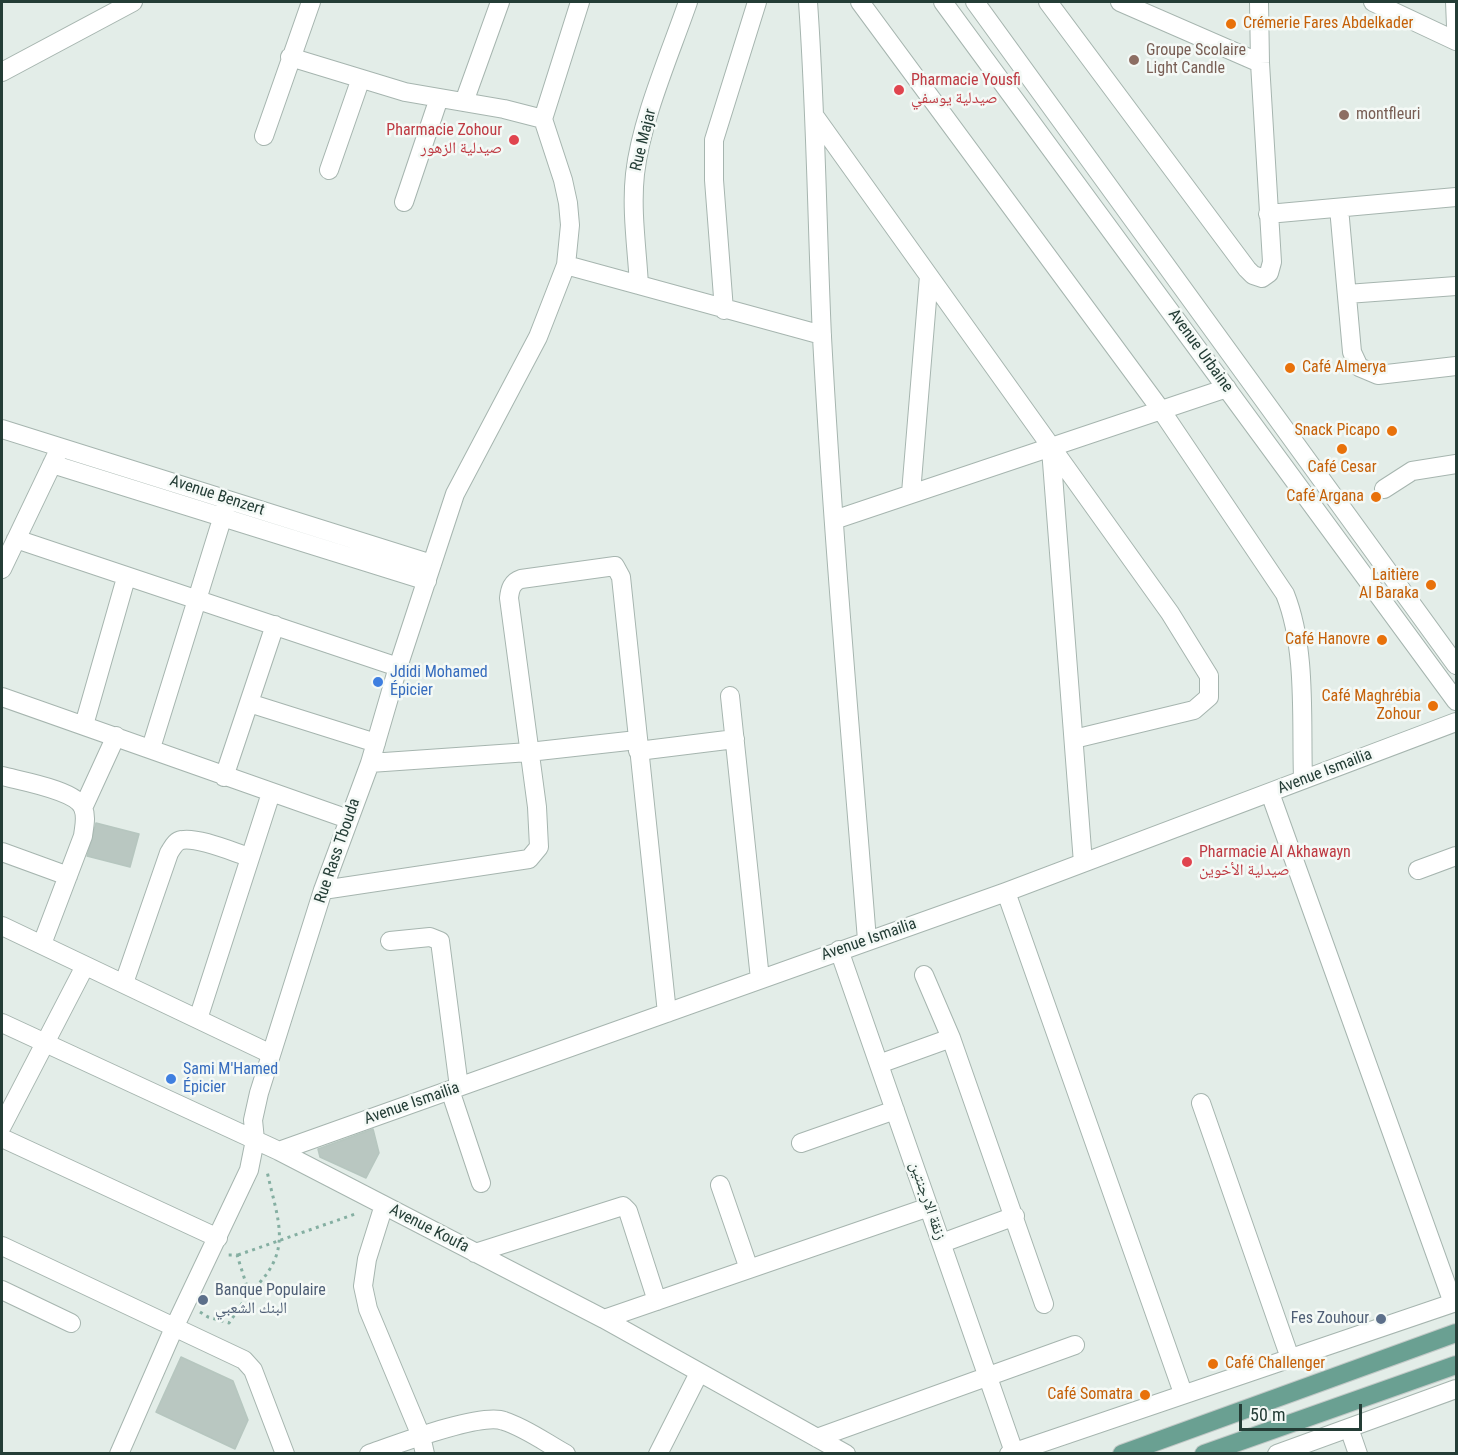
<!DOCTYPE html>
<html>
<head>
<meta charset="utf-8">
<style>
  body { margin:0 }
  #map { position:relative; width:1458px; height:1455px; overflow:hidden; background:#e3ede8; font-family:"Roboto Condensed",sans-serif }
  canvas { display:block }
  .frame { position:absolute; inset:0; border:3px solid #243d36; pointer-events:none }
  .scale { position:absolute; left:1239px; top:1404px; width:123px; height:27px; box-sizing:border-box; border:3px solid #243d36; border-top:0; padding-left:8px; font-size:18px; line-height:21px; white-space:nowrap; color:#243d36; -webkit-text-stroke:4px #f4f9f6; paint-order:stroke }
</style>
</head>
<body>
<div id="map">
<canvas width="1458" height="1455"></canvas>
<div class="frame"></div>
<div class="scale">50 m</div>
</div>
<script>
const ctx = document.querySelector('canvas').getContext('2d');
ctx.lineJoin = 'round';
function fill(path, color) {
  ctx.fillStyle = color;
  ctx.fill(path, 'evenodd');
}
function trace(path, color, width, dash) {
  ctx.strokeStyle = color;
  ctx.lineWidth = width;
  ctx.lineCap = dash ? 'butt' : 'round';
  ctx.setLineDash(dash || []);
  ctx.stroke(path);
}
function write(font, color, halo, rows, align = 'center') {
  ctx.font = font + ' "Roboto Condensed","Noto Naskh Arabic",sans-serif';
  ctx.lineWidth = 5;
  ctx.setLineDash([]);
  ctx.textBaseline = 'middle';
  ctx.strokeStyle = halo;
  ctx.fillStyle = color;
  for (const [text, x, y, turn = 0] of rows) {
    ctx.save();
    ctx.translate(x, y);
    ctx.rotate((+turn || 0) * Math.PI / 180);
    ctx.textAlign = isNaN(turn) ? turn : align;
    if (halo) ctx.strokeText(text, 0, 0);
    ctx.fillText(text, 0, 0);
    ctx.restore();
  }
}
const building = new Path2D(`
  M96,823L139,834L130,867L87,856Z
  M373,1129L379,1153L366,1178L320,1157L318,1149Z
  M181,1357L233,1381L248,1420L235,1449L156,1412Z`);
fill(building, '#b9c7c1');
trace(building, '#b6c6bf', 1.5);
const minor = new Path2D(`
  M808,2C816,113 817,225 822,337C833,538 851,739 867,940
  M860,2L1161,410L1285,594C1307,649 1301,721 1303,779
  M943,2L1456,701
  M975,2L1456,665
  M1048,2L1247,269L1253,275L1262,278L1269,273L1272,262L1260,63L1259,2
  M1120,2L1260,63
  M1373,2L1456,41
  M1455,2L1456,26
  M290,57L405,92L504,109L543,119
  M2,72L133,2
  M464,102L500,2
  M816,118L1170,613L1209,676V697L1194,710L1074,739
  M264,136L311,2
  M329,170L360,81
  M404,202L439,98
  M1339,208L1352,352L1359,367L1378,375L1456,366
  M1268,214L1456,197
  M566,265L822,335
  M639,285C637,249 631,210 635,174C641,120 670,54 688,2
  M1347,294L1456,286
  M724,310L714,180V140L757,2
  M2,429L432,564
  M1051,449L1083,863
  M52,464L427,581
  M1384,489L1412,471L1456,464
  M911,493L929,276
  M834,520L1227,388
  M16,539L398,667
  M2,569L57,454
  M730,696L760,979
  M2,697L348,819
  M249,703L376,743
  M84,725L126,578
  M151,748L226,506
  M638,751L735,739
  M370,763L529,752L637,740
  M2,776C20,781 76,790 83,808C87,817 84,827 83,836L42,944
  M224,777L275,625
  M1270,793L1453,1303
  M83,808L116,736
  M2,852L68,876
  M1418,870L1456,856
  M323,890L529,859L539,847L537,807L509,598C510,589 512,582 521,579L615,566L621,577L667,1013
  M1006,892L1183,1393
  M2,926L271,1054
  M390,941L430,937L440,941L459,1087
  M839,950L1014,1452
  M924,975L951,1038L1044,1304
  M124,983L169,853C173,847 175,841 182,840C198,837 233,852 249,857
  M198,1019L271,793
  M2,1023L279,1151L604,1319L846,1454
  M879,1064L951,1038
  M450,1090L481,1183
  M1201,1103L1290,1358
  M2,1126L85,966
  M2,1138L218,1238
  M801,1143L895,1110
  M279,1151L1006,892L1456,722
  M720,1185L749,1269
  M384,1205L367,1259L363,1286L368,1309L421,1436L425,1454
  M942,1243L1015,1216
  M2,1246L244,1360L253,1370L285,1454
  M475,1253L623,1206L628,1211L657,1301
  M2,1290L71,1323
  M604,1319L929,1207
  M1349,1428L1358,1454
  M817,1438L1075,1345
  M119,1454L174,1328L249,1170L255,1140L253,1120L259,1093L323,890L370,763L398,667L455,494L538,337L566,265L570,225L568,203L563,180L543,119L580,2
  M369,1454C395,1445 481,1412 504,1421C526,1428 546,1443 566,1454
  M658,1454L699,1373
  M1009,1454L1456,1302
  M1277,1454L1456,1389`);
const major = new Path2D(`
  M1122,1454L1456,1333
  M1204,1454L1456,1365`);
trace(minor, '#a6b5af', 20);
trace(major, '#c2c9c7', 20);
trace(new Path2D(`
  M238,1255L358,1213
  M249,1293C295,1252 278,1223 267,1171
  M200,1312L208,1317L229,1323L249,1293L237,1255H225`), '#85afa2', 3, [3, 4.5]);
trace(minor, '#fff', 18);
trace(major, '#6aa092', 18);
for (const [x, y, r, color] of [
  [1231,24,6,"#e8710a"],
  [1134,60,6,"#8d6e63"],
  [899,90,6,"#e0444e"],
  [1344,115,6,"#8d6e63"],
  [514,140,6,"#e0444e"],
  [1290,368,6,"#e8710a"],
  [1392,431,6,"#e8710a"],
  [1342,449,6,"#e8710a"],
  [1376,497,6,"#e8710a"],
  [1431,585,6,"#e8710a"],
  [1382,640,6,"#e8710a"],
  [378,682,6,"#3f7fe0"],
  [1433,706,6,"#e8710a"],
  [1187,862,6,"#e0444e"],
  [171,1079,6,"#3f7fe0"],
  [203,1300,6,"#5c6f8a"],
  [1381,1319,6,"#5c6f8a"],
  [1213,1364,6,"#e8710a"],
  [1145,1395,6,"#e8710a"]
]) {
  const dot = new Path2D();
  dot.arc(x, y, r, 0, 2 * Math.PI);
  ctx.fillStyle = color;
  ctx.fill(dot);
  trace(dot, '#f4f9f6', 2);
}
write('16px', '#c56008', '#f4f9f6', [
  ["Crémerie Fares Abdelkader",1243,24,"left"],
  ["Café Almerya",1302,368,"left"],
  ["Snack Picapo",1380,431],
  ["Café Cesar",1342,468,"center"],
  ["Café Argana",1364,497],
  ["Laitière",1419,576],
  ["Al Baraka",1419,594],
  ["Café Hanovre",1370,640],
  ["Café Maghrébia",1421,697],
  ["Zohour",1421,715],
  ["Café Challenger",1225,1364,"left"],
  ["Café Somatra",1133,1395]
], 'right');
write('16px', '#785e54', '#f4f9f6', [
  ["Groupe Scolaire",1146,51],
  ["Light Candle",1146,69],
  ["montfleuri",1356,115]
], 'left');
write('16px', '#be3a42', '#f4f9f6', [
  ["Pharmacie Yousfi",911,81],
  ["صيدلية يوسفي",911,99],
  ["Pharmacie Zohour",502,131,"right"],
  ["صيدلية الزهور",502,149,"right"],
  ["Pharmacie Al Akhawayn",1199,853],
  ["صيدلية الأخوين",1199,871]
], 'left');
write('16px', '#243d36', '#f4f9f6', [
  ["Rue Majar",644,140,-76],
  ["Avenue Urbaine",1200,351,54],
  ["Avenue Benzert",217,496,18],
  ["Avenue Ismailia",1325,772,-21],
  ["Rue Rass Tbouda",338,851,-71],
  ["Avenue Ismailia",869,940,-19],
  ["Avenue Ismailia",412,1104,-19],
  ["زنقة الارجنتين",927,1201,71],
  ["Avenue Koufa",429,1229,27]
]);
write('16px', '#366cbe', '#f4f9f6', [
  ["Jdidi Mohamed",390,673],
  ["Épicier",390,691],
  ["Sami M'Hamed",183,1070],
  ["Épicier",183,1088]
], 'left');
write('16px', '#4e5e75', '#f4f9f6', [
  ["Banque Populaire",215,1291],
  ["البنك الشعبي",215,1309],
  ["Fes Zouhour",1369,1319,"right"]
], 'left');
</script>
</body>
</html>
